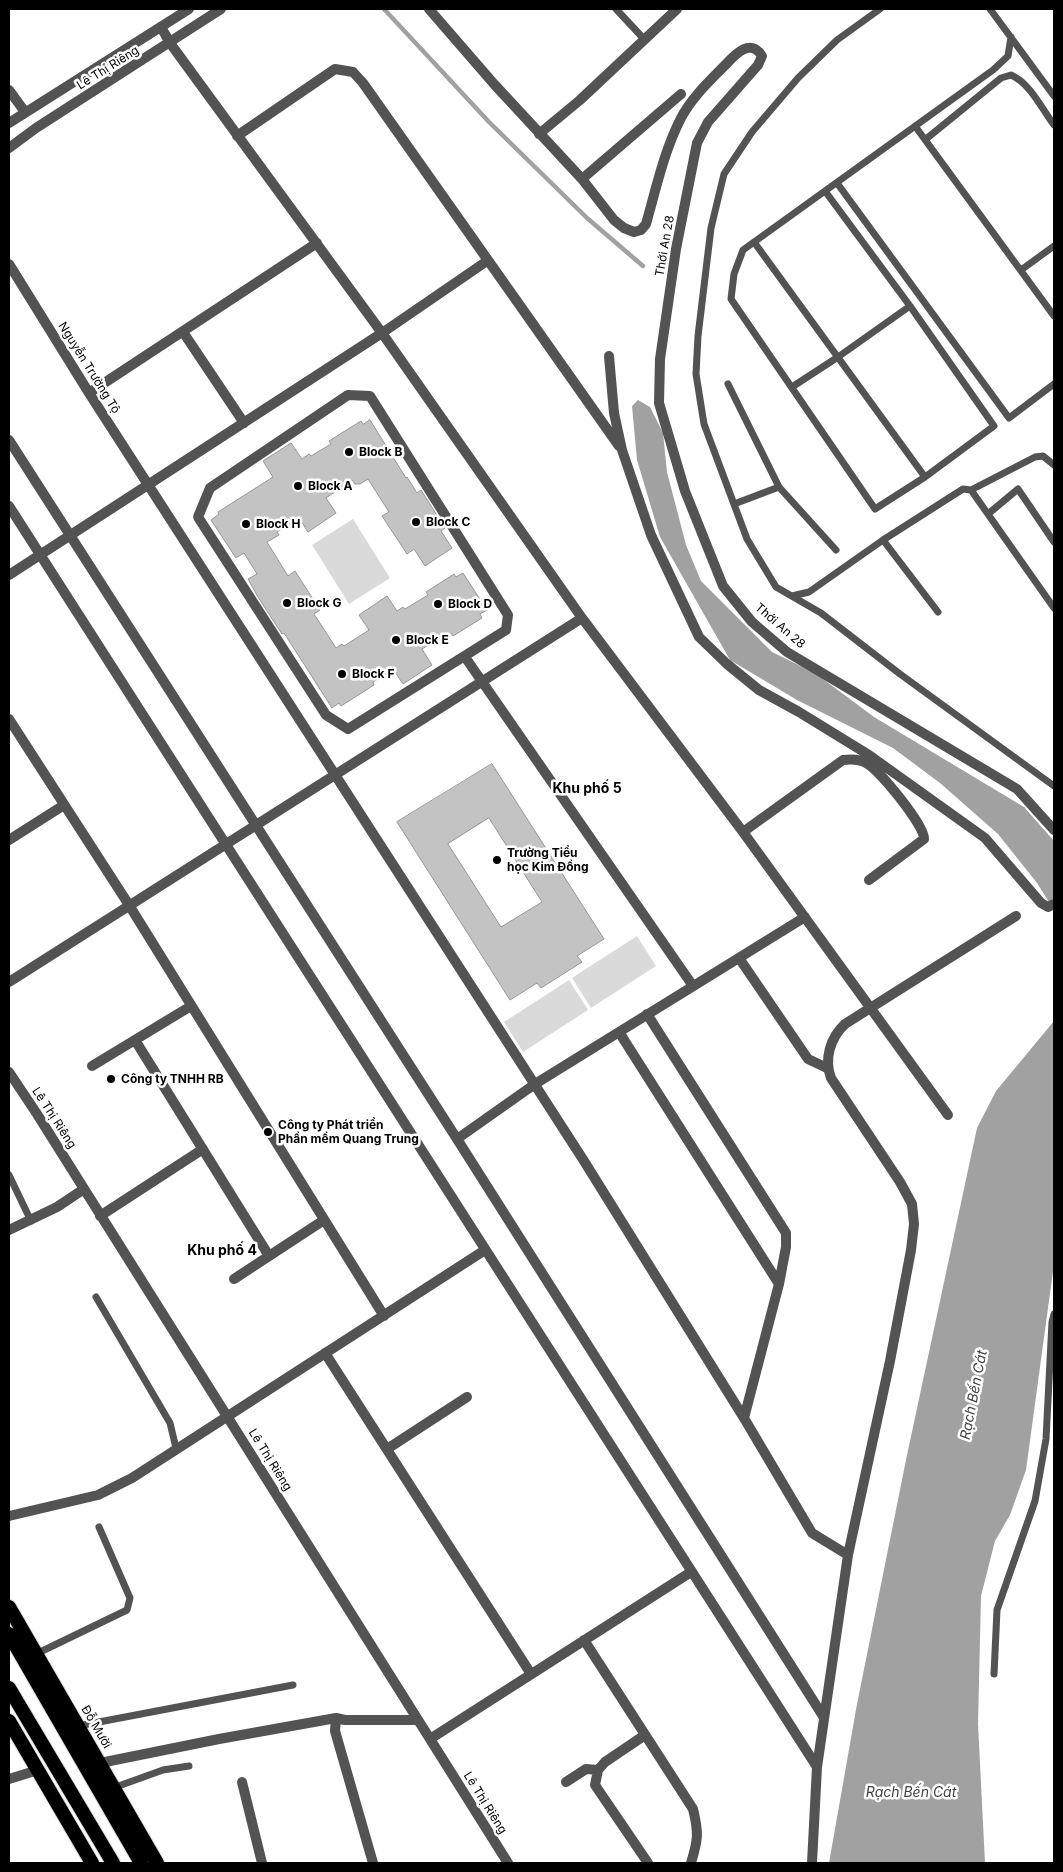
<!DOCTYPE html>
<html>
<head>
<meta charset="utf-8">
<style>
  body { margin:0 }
  #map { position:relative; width:1063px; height:1872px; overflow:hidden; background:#fff; font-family:Inter,sans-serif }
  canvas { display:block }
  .frame { position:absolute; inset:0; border:10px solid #000; pointer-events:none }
</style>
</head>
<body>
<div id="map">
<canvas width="1063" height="1872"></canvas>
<div class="frame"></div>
</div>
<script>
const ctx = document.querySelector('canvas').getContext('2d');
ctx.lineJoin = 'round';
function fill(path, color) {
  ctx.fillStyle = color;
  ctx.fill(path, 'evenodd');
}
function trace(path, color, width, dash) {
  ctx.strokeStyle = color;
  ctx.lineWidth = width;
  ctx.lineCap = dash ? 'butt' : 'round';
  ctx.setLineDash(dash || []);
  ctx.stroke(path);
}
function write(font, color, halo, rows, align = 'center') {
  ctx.font = font + ' Inter,sans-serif';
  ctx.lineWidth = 5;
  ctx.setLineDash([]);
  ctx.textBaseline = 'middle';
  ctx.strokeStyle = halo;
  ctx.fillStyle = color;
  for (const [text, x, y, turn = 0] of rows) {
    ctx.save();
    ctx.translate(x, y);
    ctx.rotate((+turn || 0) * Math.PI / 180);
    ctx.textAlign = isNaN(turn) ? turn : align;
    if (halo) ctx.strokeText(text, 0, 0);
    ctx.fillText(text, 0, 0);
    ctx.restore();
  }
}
fill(new Path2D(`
  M353,519L390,578L349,604L312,545Z
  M637,936L656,966L591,1008L572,978Z
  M569,980L588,1010L523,1052L504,1022Z`), '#dadada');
fill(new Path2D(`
  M638,400L650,407L663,433L667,472L686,545L701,581L772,652L815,673L874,717L1024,807L1054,841V910L1037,883L998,834L940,783L893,748L797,700L730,660L660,537L637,460L632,406Z
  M1054,1021V1264L1026,1470L1010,1515L995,1541L981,1596L978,1724L985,1863H829L857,1704L907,1455L977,1128L996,1091Z`), '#a1a1a1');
trace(new Path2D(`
  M384,9L489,122L587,218L643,266`), '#a1a1a1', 4.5);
const building = new Path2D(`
  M370,420L406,478L407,477L417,493L421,490L445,528L441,531L452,548L425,566L414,549L407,554L382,516L389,512L368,479L360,484H355L352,480L326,498L336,513L308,532L299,518L277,532L279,535L267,542L288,576L295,571L320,610L314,614L336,648L342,644L344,646L369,630L359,615L387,596L397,611L403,607L405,609L428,595L426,592L454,574L456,577L463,573L487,610L480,614L482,618L453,636L451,633L444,638L443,636L422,649L432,665L403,684L393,669L373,682L374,685L341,706L339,703L332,708L284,633L282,634L258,597L248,579L257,574L244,553L236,558L211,520L219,514L218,512L273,477L263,461L291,443L302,459L309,454L311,456L331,444L329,441L361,421L363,424Z
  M492,764L604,939L577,956L582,962L541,988L537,983L510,1000L397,822ZM489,818L542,902L501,927L448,844Z`);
fill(building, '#c3c3c3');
trace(building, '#979797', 1);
const trunk = new Path2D(`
  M9,1607L157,1863
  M9,1634L141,1863
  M9,1688L113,1863
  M9,1721L92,1863`);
trace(trunk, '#dbdbdb', 16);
trace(new Path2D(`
  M616,9L644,39
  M880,9L837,40L798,78L752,132L724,174L711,228L698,336L696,374L704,424L747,539L776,587L821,613L900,674L1054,786
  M990,9L1054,96
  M915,126L1054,316
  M926,139L1001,78L1011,75C1030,83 1042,109 1054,125
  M837,183L1009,418L1054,384
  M825,191L910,306L994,426L925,477L875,509L731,299L734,274L743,250L993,70L1008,56L1011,37
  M754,242L925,477
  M1021,270L1054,246
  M728,384L779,487
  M792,387L838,357L910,306
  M971,490L1035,457L1043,456L1054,465
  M734,504L779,487L836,550
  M988,514L1018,489L1054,542
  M883,540L938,612
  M792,596L809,592L883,540L963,489L971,490L1054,608
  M9,1175L31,1221
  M96,1297L170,1423L176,1448
  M36,1654L127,1610L130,1598L99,1527
  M994,1674L997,1610L1035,1501L1046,1439L1052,1322L1054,1314
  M78,1726L293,1685
  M113,1788L163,1770L189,1766`), '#535353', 7);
trace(new Path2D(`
  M429,9L494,84L582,179L614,220L624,228L634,232L641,230L646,224C656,189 664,151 681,118C693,95 714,77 731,59C741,49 753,41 762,56L758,65L708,122L697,143L676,249L660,359L659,403L685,491L723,586L752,622L787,652L1017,789L1054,830
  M161,27L170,43L382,333L582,618L743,832L948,1115
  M9,90L25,112
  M539,134L580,100L677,9
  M237,136L335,69L353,72L363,83L619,446
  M582,179L681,94
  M9,264L89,393L584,1161L744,1418L812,1533L848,1555
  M183,332L244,423
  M609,356L614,413L622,450L651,535L699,637L727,664L759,690L799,712L869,755L985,838L1041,903L1048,907L1054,904
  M89,393L317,243
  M348,395L370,396L508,615L506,630L348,729L326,715L198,517L210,488Z
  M9,440L457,1139L823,1716
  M9,506L817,1767
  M9,575L382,333L487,261
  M465,657L693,986
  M9,719L129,905L384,1316
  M743,832L843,760C851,759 859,759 866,763C879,769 925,826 924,839L869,880
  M9,840L64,805
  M739,958L808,1059L827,1068
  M9,982L582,618
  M647,1014L786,1233V1247L779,1284L744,1418
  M619,1032L779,1284
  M135,1040L269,1256
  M92,1066L191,1006
  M9,1072L37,1114L508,1863
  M457,1139L535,1084L805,917
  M100,1216L203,1149
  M9,1230L57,1207L84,1189
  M234,1279L324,1220
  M325,1353L531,1674
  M387,1449L467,1397
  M9,1516L98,1495L132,1478L485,1250
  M584,1640L693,1809C699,1833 698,1840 691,1863
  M645,1735L605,1762L598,1770L595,1785L648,1863
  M430,1739L691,1572
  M100,1763L219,1739L336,1718
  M9,1779L38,1770
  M242,1782L262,1863
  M566,1782L586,1769L598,1770
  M373,1863L335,1731L336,1718L345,1720H418
  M812,1863L817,1767L848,1555L890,1361L911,1250L914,1224L912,1204L900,1182L831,1078C824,1059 830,1038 845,1024L1016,916`), '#535353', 10);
trace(new Path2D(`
  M9,123L189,9
  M9,148L36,128L221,9`), '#535353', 10);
trace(trunk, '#000', 14);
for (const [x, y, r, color] of [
  [349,452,5,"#000"],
  [298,486,5,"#000"],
  [416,522,5,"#000"],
  [246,524,5,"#000"],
  [287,603,5,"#000"],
  [438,604,5,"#000"],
  [396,640,5,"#000"],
  [342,674,5,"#000"],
  [497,860,5,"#000"],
  [111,1079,5,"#000"],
  [268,1132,5,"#000"]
]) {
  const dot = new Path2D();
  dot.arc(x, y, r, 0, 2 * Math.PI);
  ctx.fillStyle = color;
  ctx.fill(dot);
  trace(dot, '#fff', 2);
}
write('12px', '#000', '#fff', [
  ["Lê Thị Riêng",108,68,-32],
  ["Thới An 28",665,246,-80],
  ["Nguyễn Trường Tộ",89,368,58],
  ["Thới An 28",780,626,41],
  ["Lê Thị Riêng",54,1118,57],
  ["Lê Thị Riêng",270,1460,58],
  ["Đỗ Mười",96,1727,60],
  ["Lê Thị Riêng",485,1803,58]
]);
write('bold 12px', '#000', '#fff', [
  ["Block B",359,452],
  ["Block A",308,486],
  ["Block C",426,522],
  ["Block H",256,524],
  ["Block G",297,603],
  ["Block D",448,604],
  ["Block E",406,640],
  ["Block F",352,674],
  ["Trường Tiểu",507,853],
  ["học Kim Đồng",507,867],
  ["Công ty TNHH RB",121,1079],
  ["Công ty Phát triển",278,1125],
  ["Phần mềm Quang Trung",278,1139]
], 'left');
write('bold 14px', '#000', '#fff', [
  ["Khu phố 5",587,789],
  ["Khu phố 4",222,1251]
]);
write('italic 14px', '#424242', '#fff', [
  ["Rạch Bến Cát",974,1395,-79],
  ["Rạch Bến Cát",911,1793]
]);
</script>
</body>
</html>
